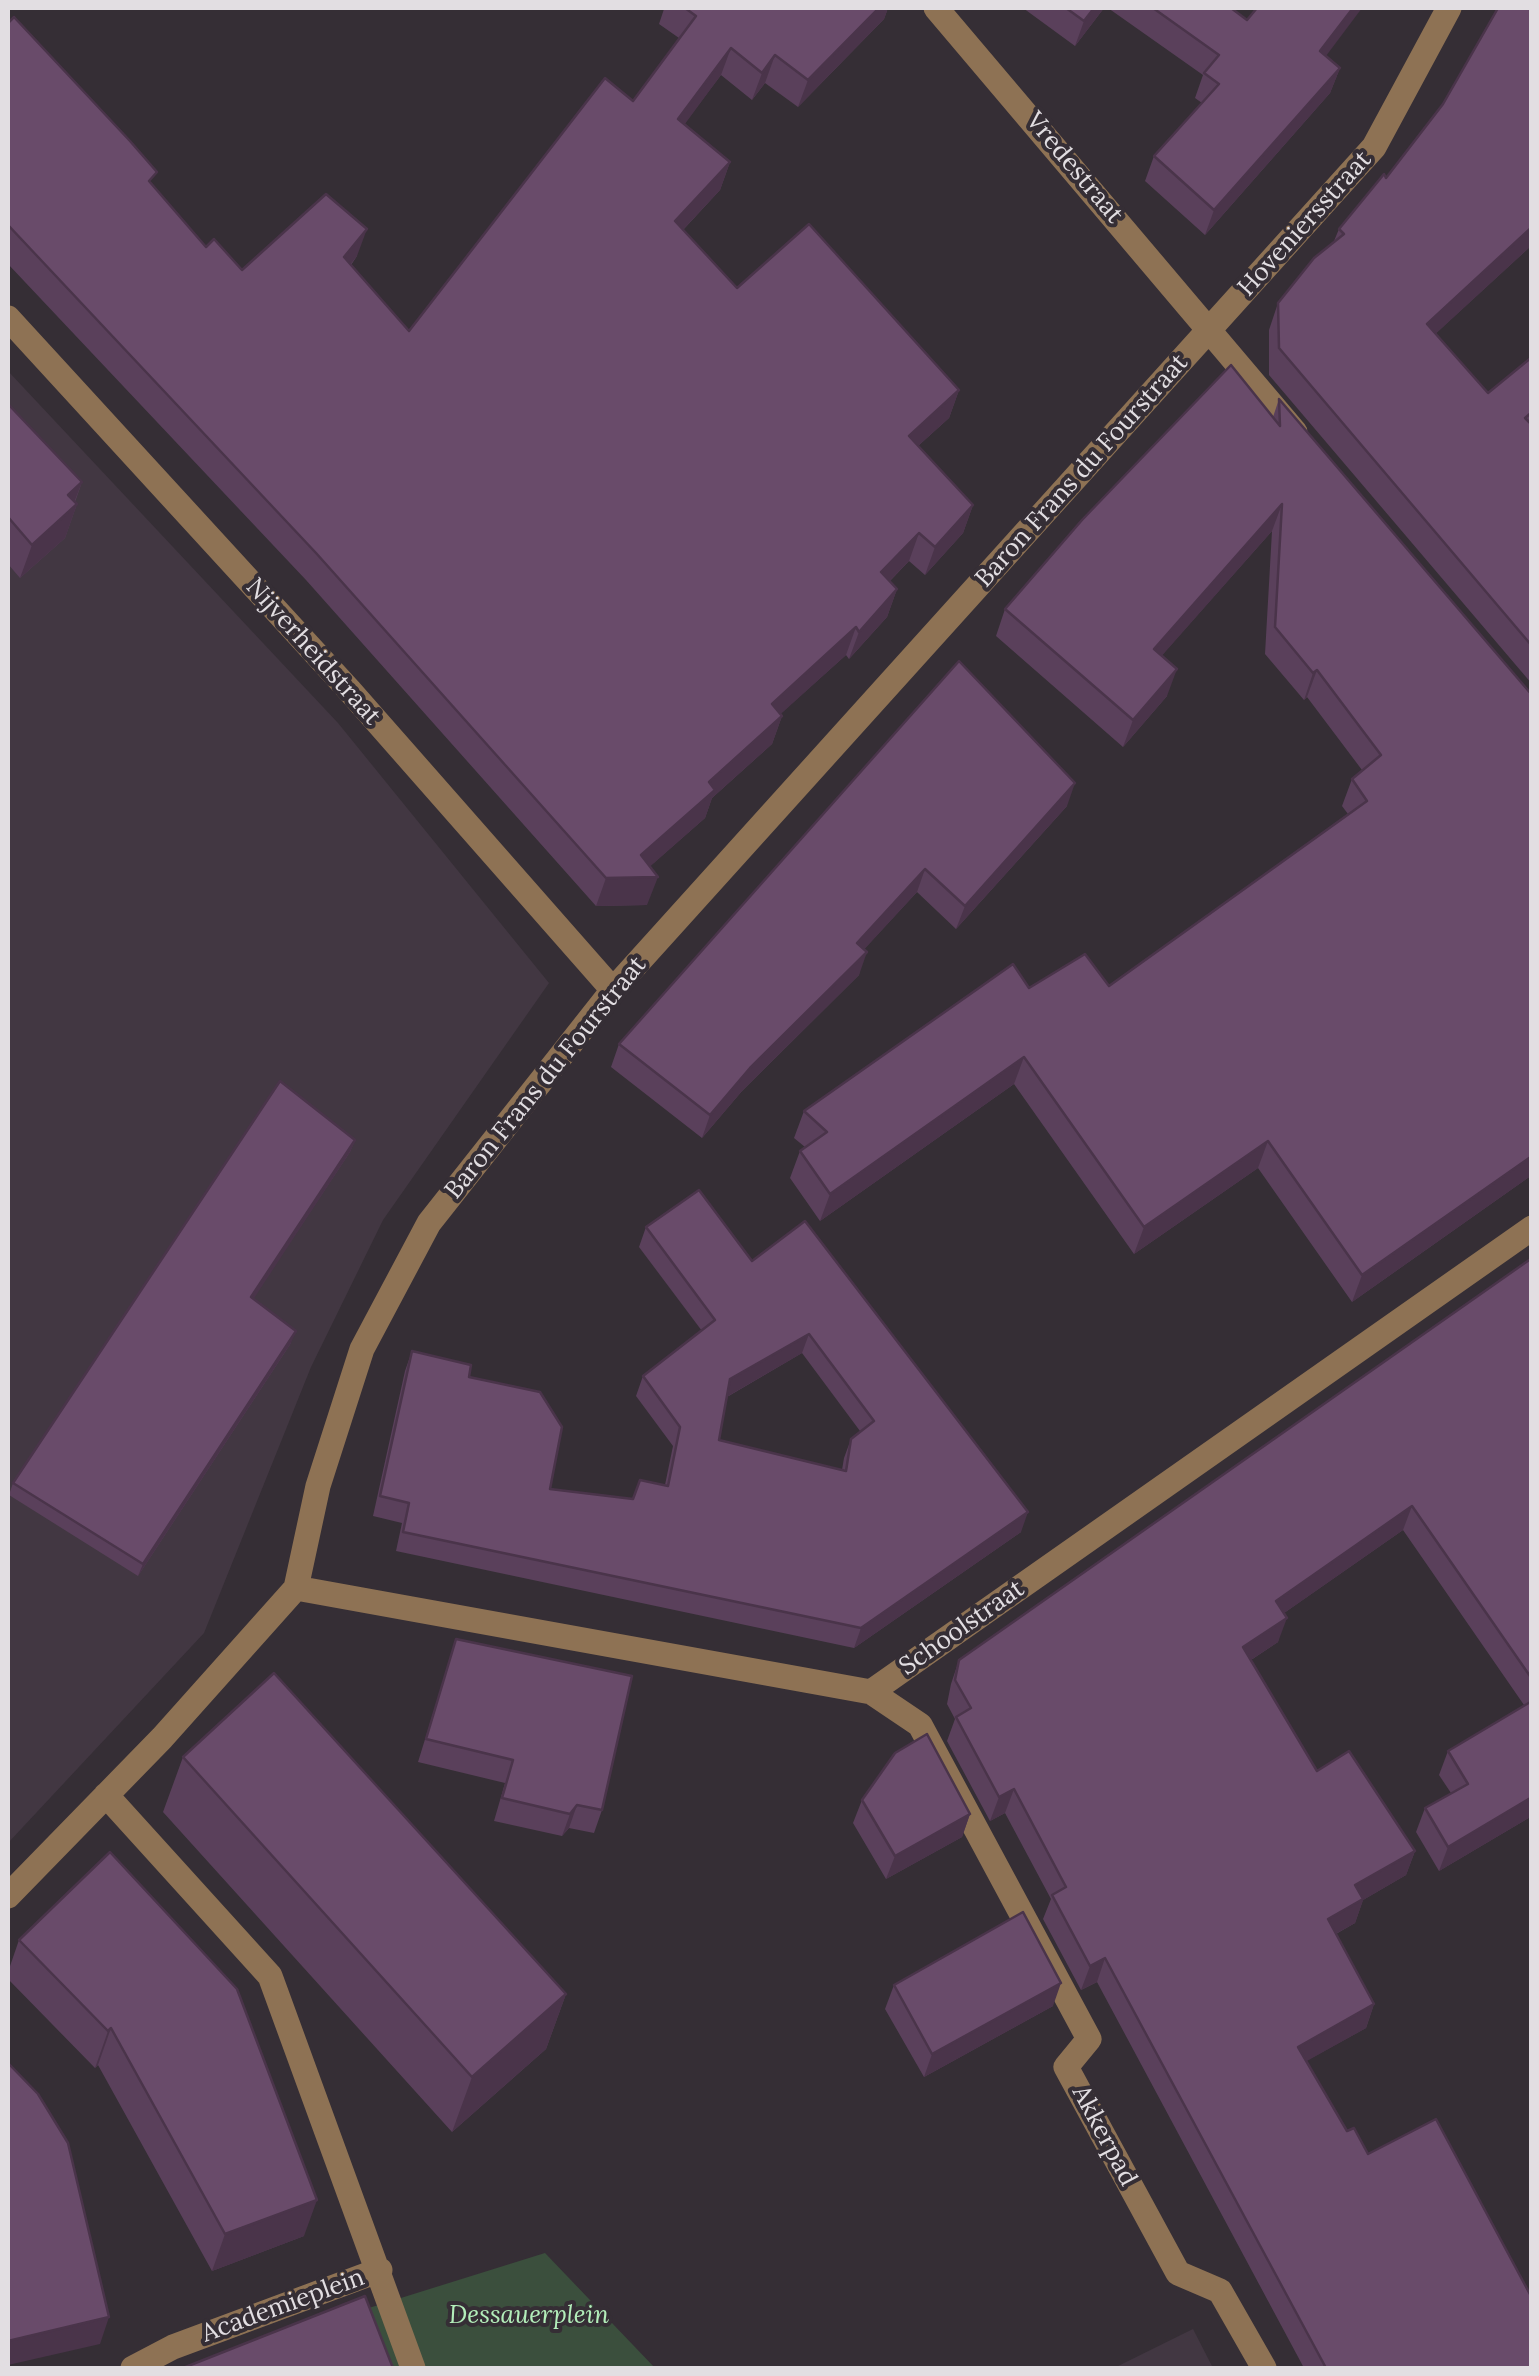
<!DOCTYPE html>
<html>
<head>
<meta charset="utf-8">
<style>
  body { margin:0 }
  #map { position:relative; width:1539px; height:2376px; overflow:hidden; background:#352e35; font-family:Lora,serif }
  canvas { display:block }
  .frame { position:absolute; inset:0; border:10px solid #e2dee2; pointer-events:none }
</style>
</head>
<body>
<div id="map">
<canvas width="1539" height="2376"></canvas>
<div class="frame"></div>
</div>
<script>
const ctx = document.querySelector('canvas').getContext('2d');
ctx.lineJoin = 'round';
function fill(path, color) {
  ctx.fillStyle = color;
  ctx.fill(path, 'evenodd');
}
function trace(path, color, width, dash) {
  ctx.strokeStyle = color;
  ctx.lineWidth = width;
  ctx.lineCap = dash ? 'butt' : 'round';
  ctx.setLineDash(dash || []);
  ctx.stroke(path);
}
function write(font, color, halo, rows, align = 'center') {
  ctx.font = font + ' Lora,serif';
  ctx.lineWidth = 8;
  ctx.setLineDash([]);
  ctx.textBaseline = 'middle';
  ctx.strokeStyle = halo;
  ctx.fillStyle = color;
  for (const [text, x, y, turn = 0] of rows) {
    ctx.save();
    ctx.translate(x, y);
    ctx.rotate((+turn || 0) * Math.PI / 180);
    ctx.textAlign = isNaN(turn) ? turn : align;
    if (halo) ctx.strokeText(text, 0, 0);
    ctx.fillText(text, 0, 0);
    ctx.restore();
  }
}
fill(new Path2D(`
  M8,371L338,723L549,983L383,1220L311,1367L204,1633L8,1843Z
  M1193,2329L1213,2368H1114Z`), '#423742');
fill(new Path2D(`
  M545,2253L655,2368H378L356,2312Z`), '#3b4f3d');
trace(new Path2D(`
  M936,8L1295,432
  M8,318L350,691L613,990
  M296,1588L871,1692L920,1725L1089,2039L1066,2067L1178,2273L1220,2291L1264,2368
  M871,1692L1532,1228
  M106,1795L270,1976L413,2368
  M8,1896L162,1738L296,1588L318,1486L362,1349L429,1223L613,990L1374,147L1449,8
  M133,2368L173,2347L380,2270`), '#8e7254', 25);
fill(new Path2D(`
  M662,8H888L884,19L798,107L765,83L752,100L721,75L684,124L730,162L720,190L683,230L737,288L959,390L949,418L918,446L973,505L963,533L925,575L909,561L890,581L897,589L887,617L849,659L846,655L780,714L782,716L772,744L712,798L705,818L649,867L647,905L596,906L306,580L8,264V23L206,247L242,270L357,256L351,265L409,331L633,101L679,38L659,24L664,9Z
  M1023,8H1104L1075,46Z
  M1108,8H1231L1247,20L1326,56L1340,68L1330,93L1205,235L1145,181L1154,156L1202,103L1195,98L1203,75Z
  M1532,8V245L1435,334L1488,393L1532,357V684L1269,375V330L1278,303L1334,241L1339,229L1386,178Z
  M1279,399L1532,1175L1352,1302L1258,1168L1134,1254L1014,1084L820,1221L790,1178L800,1151L805,1147L794,1138L804,1111L1029,988L1109,986L1348,814L1342,806L1352,779L1362,770L1307,697L1304,700L1265,654L1272,531L1161,656L1167,696L1123,747L996,636L1005,609L1273,417Z
  M8,404L82,482L75,502L77,504L65,538L20,578L8,564Z
  M959,661L1067,806L956,929L917,892L864,949L859,975L742,1091L702,1138L611,1067L619,1044Z
  M355,1140L350,1152L253,1298L291,1343L138,1576L9,1495L13,1483Z
  M646,1227L752,1261L1021,1532L854,1648L396,1551L402,1523L373,1516L405,1371L412,1351L469,1377L550,1489L633,1499L665,1485L673,1446L636,1396L643,1376L702,1331L639,1247ZM802,1353L860,1431L851,1439L844,1458L842,1470L719,1440L727,1397Z
  M1532,1258V1816L1439,1871L1416,1832L1425,1808L1451,1793L1439,1775L1448,1751L1524,1705L1403,1530L1284,1613L1278,1642L1251,1660L1317,1771L1415,1851L1406,1875L1363,1900L1355,1923L1336,1934L1374,2004L1366,2028L1306,2061L1347,2131L1368,2154L1532,2368H1304L1097,1982L1081,1990L1043,1919L1051,1899L1005,1813L990,1821L947,1741L955,1719L947,1704L951,1684L959,1660Z
  M456,1639L602,1810L594,1833L569,1828L562,1836L494,1821L505,1783L418,1762Z
  M183,1757L566,1994L546,2049L452,2132L163,1812Z
  M862,1800L970,1814L962,1837L886,1879L853,1823Z
  M110,1852L304,2236L212,2271L98,2065L95,2068L8,1979V1972L19,1940Z
  M894,1985L1053,2006L924,2077L885,2009Z`), '#5a405b');
fill(new Path2D(`
  M879,8H888L884,19L798,107L808,80Z
  M1094,8H1104L1075,46L1084,21Z
  M1353,8H1362L1311,76L1320,51Z
  M731,48L721,75L668,147L678,119Z
  M775,55L765,83L752,100L762,73Z
  M1340,68L1330,93L1205,235L1214,210Z
  M730,162L720,190L665,249L675,221Z
  M1532,227V245L1417,351L1427,324Z
  M367,229L357,256L334,285L344,257Z
  M959,390L949,418L899,463L909,436Z
  M82,482L72,508L77,504L65,538L20,578L32,545L68,495Z
  M1282,504L1272,531L1144,676L1154,649Z
  M973,505L963,533L925,575L935,547Z
  M919,533L909,561L871,600L881,572Z
  M897,589L887,617L849,659L859,632Z
  M856,627L846,655L762,731L772,704Z
  M1177,669L1167,696L1123,747L1133,720Z
  M1317,670L1307,697L1304,700L1313,673Z
  M782,716L772,744L712,798L705,818L637,878L658,877L647,905L596,906L606,878L641,855L709,782Z
  M1075,783L1067,806L956,929L965,906Z
  M925,869L917,892L849,966L857,943Z
  M867,952L859,975L742,1091L702,1138L710,1115L750,1068Z
  M1024,1057L1014,1084L820,1221L830,1194Z
  M355,1140L350,1152L247,1309L251,1297Z
  M1268,1141L1258,1168L1134,1254L1144,1227Z
  M1532,1156V1175L1352,1302L1362,1275Z
  M296,1331L291,1343L138,1576L143,1564Z
  M809,1334L802,1353L723,1399L730,1379Z
  M1412,1506L1403,1530L1267,1625L1276,1601Z
  M1028,1512L1021,1532L854,1648L861,1628Z
  M1287,1618L1278,1642L1234,1671L1243,1647Z
  M1014,1789L1005,1813L990,1821L999,1797Z
  M1532,1797V1816L1439,1871L1448,1847Z
  M577,1805L569,1828L562,1836L570,1814Z
  M970,1814L962,1837L886,1879L895,1856Z
  M1415,1851L1406,1875L1363,1900L1355,1923L1319,1943L1328,1919L1355,1885Z
  M1105,1958L1097,1982L1081,1990L1090,1966Z
  M1061,1983L1053,2006L924,2077L932,2054Z
  M566,1994L546,2049L452,2132L472,2077Z
  M1374,2004L1366,2028L1289,2071L1298,2047Z
  M111,2028L98,2065L95,2068L108,2031Z
  M317,2200L304,2236L212,2271L225,2234Z
  M109,2317L100,2344L8,2365V2341Z`), '#4a344a');
const building = new Path2D(`
  M685,8H879L808,80L775,55L762,73L731,48L678,119L730,162L675,221L737,288L809,224L959,390L909,436L973,505L935,547L919,533L881,572L897,589L859,632L856,627L772,704L782,716L709,782L715,790L641,855L658,877L606,878L316,553L8,225V23L14,17L130,141L157,172L149,181L206,247L214,239L242,270L326,194L367,229L344,257L409,331L605,78L633,101L696,16Z
  M1066,8H1094L1084,21Z
  M1153,8H1231L1247,20L1257,8H1353L1320,51L1340,68L1214,210L1154,156L1219,84L1204,73L1219,55Z
  M1498,8H1532V227L1427,324L1488,393L1532,357V412L1525,418L1532,425V646L1279,348L1278,303L1314,258L1344,234L1339,229L1384,174L1386,178L1443,104Z
  M1231,365L1280,426L1279,399L1532,695V1156L1362,1275L1268,1141L1144,1227L1024,1057L830,1194L800,1151L827,1132L804,1111L1013,964L1029,988L1085,954L1109,986L1367,801L1352,779L1381,755L1317,670L1313,673L1275,627L1282,504L1154,649L1177,669L1133,720L1005,609L1082,520Z
  M8,404L82,482L68,495L77,504L32,545L8,517Z
  M959,661L1075,783L965,906L925,869L857,943L867,952L750,1068L710,1115L619,1044Z
  M280,1081L355,1140L251,1297L296,1331L143,1564L13,1483Z
  M699,1190L752,1261L805,1221L1028,1512L861,1628L403,1532L409,1503L380,1496L412,1351L471,1365L469,1377L540,1392L562,1427L550,1489L633,1499L640,1480L668,1486L680,1427L643,1376L715,1320L646,1227ZM809,1334L874,1421L851,1439L846,1471L719,1440L730,1379Z
  M1532,1258V1679L1412,1506L1276,1601L1287,1618L1243,1647L1317,1771L1349,1751L1415,1851L1355,1885L1363,1899L1328,1919L1374,2004L1298,2047L1347,2131L1354,2128L1368,2154L1436,2119L1532,2298V2368H1326L1105,1958L1090,1966L1052,1895L1066,1887L1014,1789L999,1797L956,1717L971,1708L955,1680L959,1660Z
  M456,1639L632,1676L602,1810L577,1805L570,1814L502,1798L513,1760L426,1739Z
  M274,1673L566,1994L472,2077L183,1757Z
  M1532,1701V1797L1448,1847L1425,1808L1468,1784L1448,1751Z
  M927,1734L970,1814L895,1856L862,1800L895,1753Z
  M110,1852L237,1989L317,2200L225,2234L111,2028L108,2031L19,1940Z
  M1023,1912L1061,1983L932,2054L894,1985Z
  M8,2063L38,2094L68,2143L109,2317L8,2341Z
  M365,2296L393,2368H183Z`);
fill(building, '#694b6a');
trace(building, '#4a344a', 2.5);
write('25px', '#e2dee2', '#352e35', [
  ["Vredestraat",1074,168,50],
  ["Hoveniersstraat",1305,224,-48],
  ["Baron Frans du Fourstraat",1082,471,-48],
  ["Nijverheidstraat",313,652,48],
  ["Baron Frans du Fourstraat",546,1078,-51],
  ["Schoolstraat",962,1628,-35],
  ["Akkerpad",1104,2136,62],
  ["Academieplein",283,2306,-20]
]);
write('italic 25px', '#b3eeba', '#352e35', [
  ["Dessauerplein",529,2316]
]);
</script>
</body>
</html>
